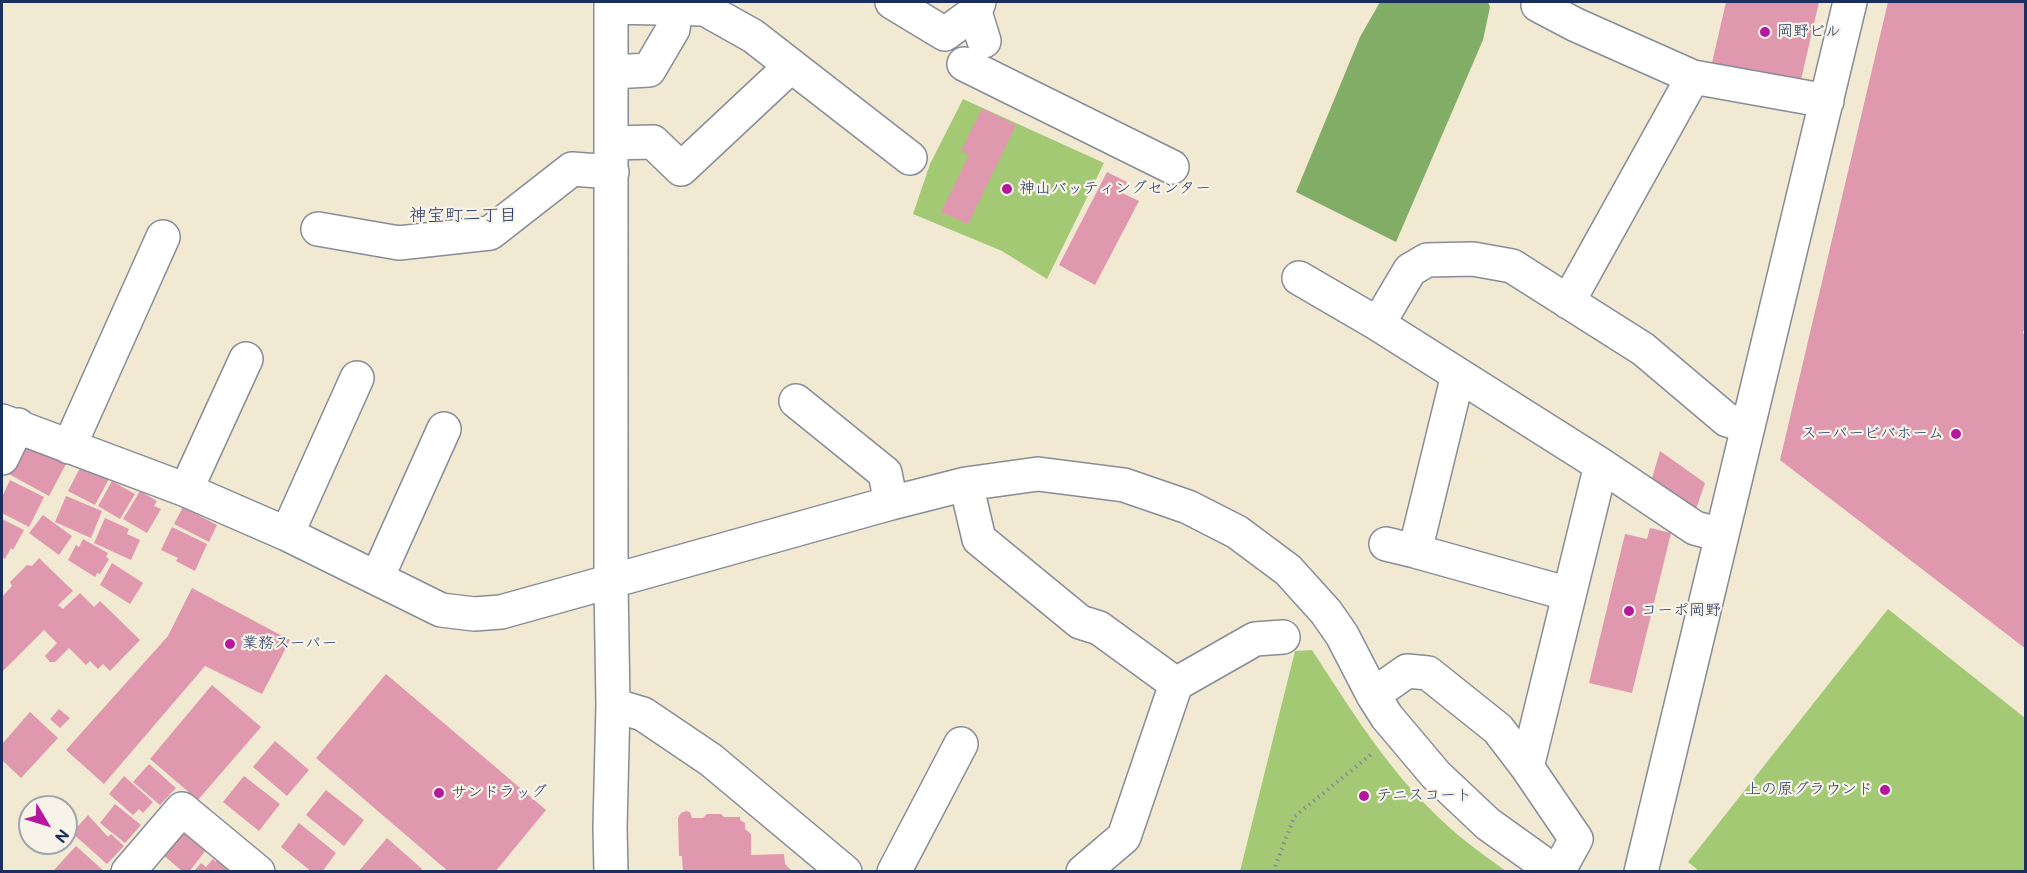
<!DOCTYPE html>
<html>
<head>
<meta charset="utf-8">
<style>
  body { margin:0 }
  #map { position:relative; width:2027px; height:873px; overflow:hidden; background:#f2e9d3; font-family:"Balsamiq Sans",sans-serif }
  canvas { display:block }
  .frame { position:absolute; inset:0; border:3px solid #1b2f5e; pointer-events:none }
  .north { position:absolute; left:18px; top:795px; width:60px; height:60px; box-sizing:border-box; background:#f7f3e8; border:2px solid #9fa5b1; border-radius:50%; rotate:128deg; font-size:16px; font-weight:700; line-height:24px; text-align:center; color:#1b2f5e }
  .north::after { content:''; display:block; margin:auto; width:21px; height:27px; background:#b5179e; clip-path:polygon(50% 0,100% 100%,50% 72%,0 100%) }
</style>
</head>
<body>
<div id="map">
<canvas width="2027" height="873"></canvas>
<div class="frame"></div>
<div class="north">N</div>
</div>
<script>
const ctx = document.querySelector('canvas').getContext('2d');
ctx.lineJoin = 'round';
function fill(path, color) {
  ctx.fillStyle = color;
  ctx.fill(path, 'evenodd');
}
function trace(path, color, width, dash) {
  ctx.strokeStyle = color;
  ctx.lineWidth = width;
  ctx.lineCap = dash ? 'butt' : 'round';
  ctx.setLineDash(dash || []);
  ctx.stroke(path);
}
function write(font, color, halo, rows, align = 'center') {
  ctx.font = font + ' "Balsamiq Sans","Klee One",sans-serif';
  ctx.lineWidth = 4.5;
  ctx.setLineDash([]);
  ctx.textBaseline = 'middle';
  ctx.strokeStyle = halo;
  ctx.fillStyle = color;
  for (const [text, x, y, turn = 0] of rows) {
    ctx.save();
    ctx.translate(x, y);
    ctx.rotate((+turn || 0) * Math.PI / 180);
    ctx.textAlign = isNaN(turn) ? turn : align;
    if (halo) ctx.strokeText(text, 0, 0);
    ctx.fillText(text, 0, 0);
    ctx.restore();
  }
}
fill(new Path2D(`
  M963,99L1104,163L1047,279L1002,251L913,214L930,164Z
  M1888,609L2025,718V871H1699L1688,862Z
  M1312,650C1348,705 1382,761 1429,808C1452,832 1479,852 1506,871H1240L1295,651Z`), '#a3c974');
fill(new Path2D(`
  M1380,2H1488L1490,7L1483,40L1396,242L1296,192L1360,37Z`), '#82ad66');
fill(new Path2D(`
  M1726,2H1819L1800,84L1712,63Z
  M1888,2H2026V322L2023,333L2026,336V649L1780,460Z
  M982,108L1016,125L968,224L941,212L969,155L961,151Z
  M1107,172L1127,182L1122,193L1139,201L1095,285L1059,265Z
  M28,444L66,464L49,496L7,473Z
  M1660,451L1705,483L1695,512L1651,482Z
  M83,462L110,477L95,505L68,491Z
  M10,480L44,497L29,527L2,513V497Z
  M112,481L135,494L120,519L98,506Z
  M140,491L157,501L154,506L161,509L147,533L123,519Z
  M66,496L102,511L91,538L55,522Z
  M183,507L217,525L209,542L174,524Z
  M43,515L72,536L59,555L29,533Z
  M105,518L129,529L127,534L140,540L131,560L94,543Z
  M2,519L24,530L13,550L11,548L5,559L2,557Z
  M172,527L207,544L195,571L176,561L178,558L161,550Z
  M1650,528L1671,533L1632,693L1589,683L1625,534L1647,539Z
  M83,539L108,553L106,557L109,559L100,574L97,573L95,577L68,560L76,545L79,547Z
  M39,558L73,591L58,605L63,609L80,593L94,607L100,601L140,640L110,671L103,664L98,669L90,661L86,665L69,648L55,662H50L45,656L57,643L44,630L2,672V597L12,586L10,582L27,565L32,566Z
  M112,563L143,583L130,604L100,585Z
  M192,588L290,640L262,694L205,666L104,784L66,750L168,636Z
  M386,674L546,810L495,872H449L316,758Z
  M212,685L261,727L198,800L150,759Z
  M59,709L70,718L60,728L50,719Z
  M30,712L58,738L21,778L2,760V744Z
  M275,741L309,770L287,796L253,767Z
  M149,764L176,788L160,805L133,782Z
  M124,776L153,802L143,813L139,809L133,815L109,794Z
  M244,776L280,804L259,831L223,802Z
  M326,790L364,820L344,846L306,815Z
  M115,804L141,825L125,843L100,823Z
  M686,811L690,812L692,818H703L707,814H721L724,817H740V820L745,823V829L751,834V855L784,854L785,864L793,872H683L682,856H679L678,818L681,813Z
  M88,815L108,837L111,834L124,846L107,864L72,833Z
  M299,823L336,853L322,872H312L281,847Z
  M184,826L209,846L189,872H183L162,854Z
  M387,838L422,869L420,872H358Z
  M76,846L105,872L54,870Z
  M213,859L216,862L217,860L230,872H193L201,863L206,867Z`), '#e098ae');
const minor = new Path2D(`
  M892,2L945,34L975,12
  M979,2L975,12L984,41
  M1538,5L1576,25L1693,77
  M611,7L705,9L753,36L910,158
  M964,64L1172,167
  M611,72L649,70L673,29L677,2
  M612,143L653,142L681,169L791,66
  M318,229L399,243L490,233L572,169L612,172
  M1299,278L1378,324L1601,465L1695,528L1721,535
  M1568,302L1693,77L1827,101
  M1378,324L1410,270L1427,260L1473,259L1512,266L1643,349L1727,420L1748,426
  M796,401L885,473L891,503
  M2,421L186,490L287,534L441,610L474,614L501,612L891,503L966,484L1038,474L1124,485L1188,507L1237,532L1288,570L1326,612L1342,635L1373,695L1387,717L1436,775L1488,824L1555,872
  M69,447L163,237
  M2,458L18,425
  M966,484L979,539L1080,622L1099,628L1176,684
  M186,490L246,359
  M287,534L357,378
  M1386,544L1415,551L1569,594
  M1415,551L1458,375
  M377,578L444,429
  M1373,695L1407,671L1428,673L1498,729L1527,767L1576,839L1558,872
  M613,705L643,714L711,760L845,872
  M1527,767L1601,465
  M128,872L182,809L258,872
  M611,872L610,827L613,705L611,583V2
  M894,872L961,744
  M1083,872L1124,837L1176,684L1255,639L1283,637
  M1641,872C1709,581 1783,292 1850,2`);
trace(minor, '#868c98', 36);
trace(new Path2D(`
  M1273,872L1294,817L1374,752`), '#868c98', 4, [1.5, 4.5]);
trace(minor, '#fff', 33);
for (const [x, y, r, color] of [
  [1765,32,6,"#b5179e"],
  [1007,189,6,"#b5179e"],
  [1956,434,6,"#b5179e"],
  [1629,611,6,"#b5179e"],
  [230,644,6,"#b5179e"],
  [1885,790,6,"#b5179e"],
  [439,793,6,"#b5179e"],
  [1364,796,6,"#b5179e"]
]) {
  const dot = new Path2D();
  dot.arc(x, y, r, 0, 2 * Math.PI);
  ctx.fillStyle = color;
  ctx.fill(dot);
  trace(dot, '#f7f3e8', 2);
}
write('16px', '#1b2f5e', '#f7f3e8', [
  ["岡野ビル",1777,32],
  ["神山バッティングセンター",1019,189],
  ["スーパービバホーム",1944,434,"right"],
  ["コーポ岡野",1641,611],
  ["業務スーパー",242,644],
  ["上の原グラウンド",1873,790,"right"],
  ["サンドラッグ",451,793],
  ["テニスコート",1376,796]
], 'left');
write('18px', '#1b2f5e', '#f7f3e8', [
  ["神宝町二丁目",463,216]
]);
</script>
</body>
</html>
